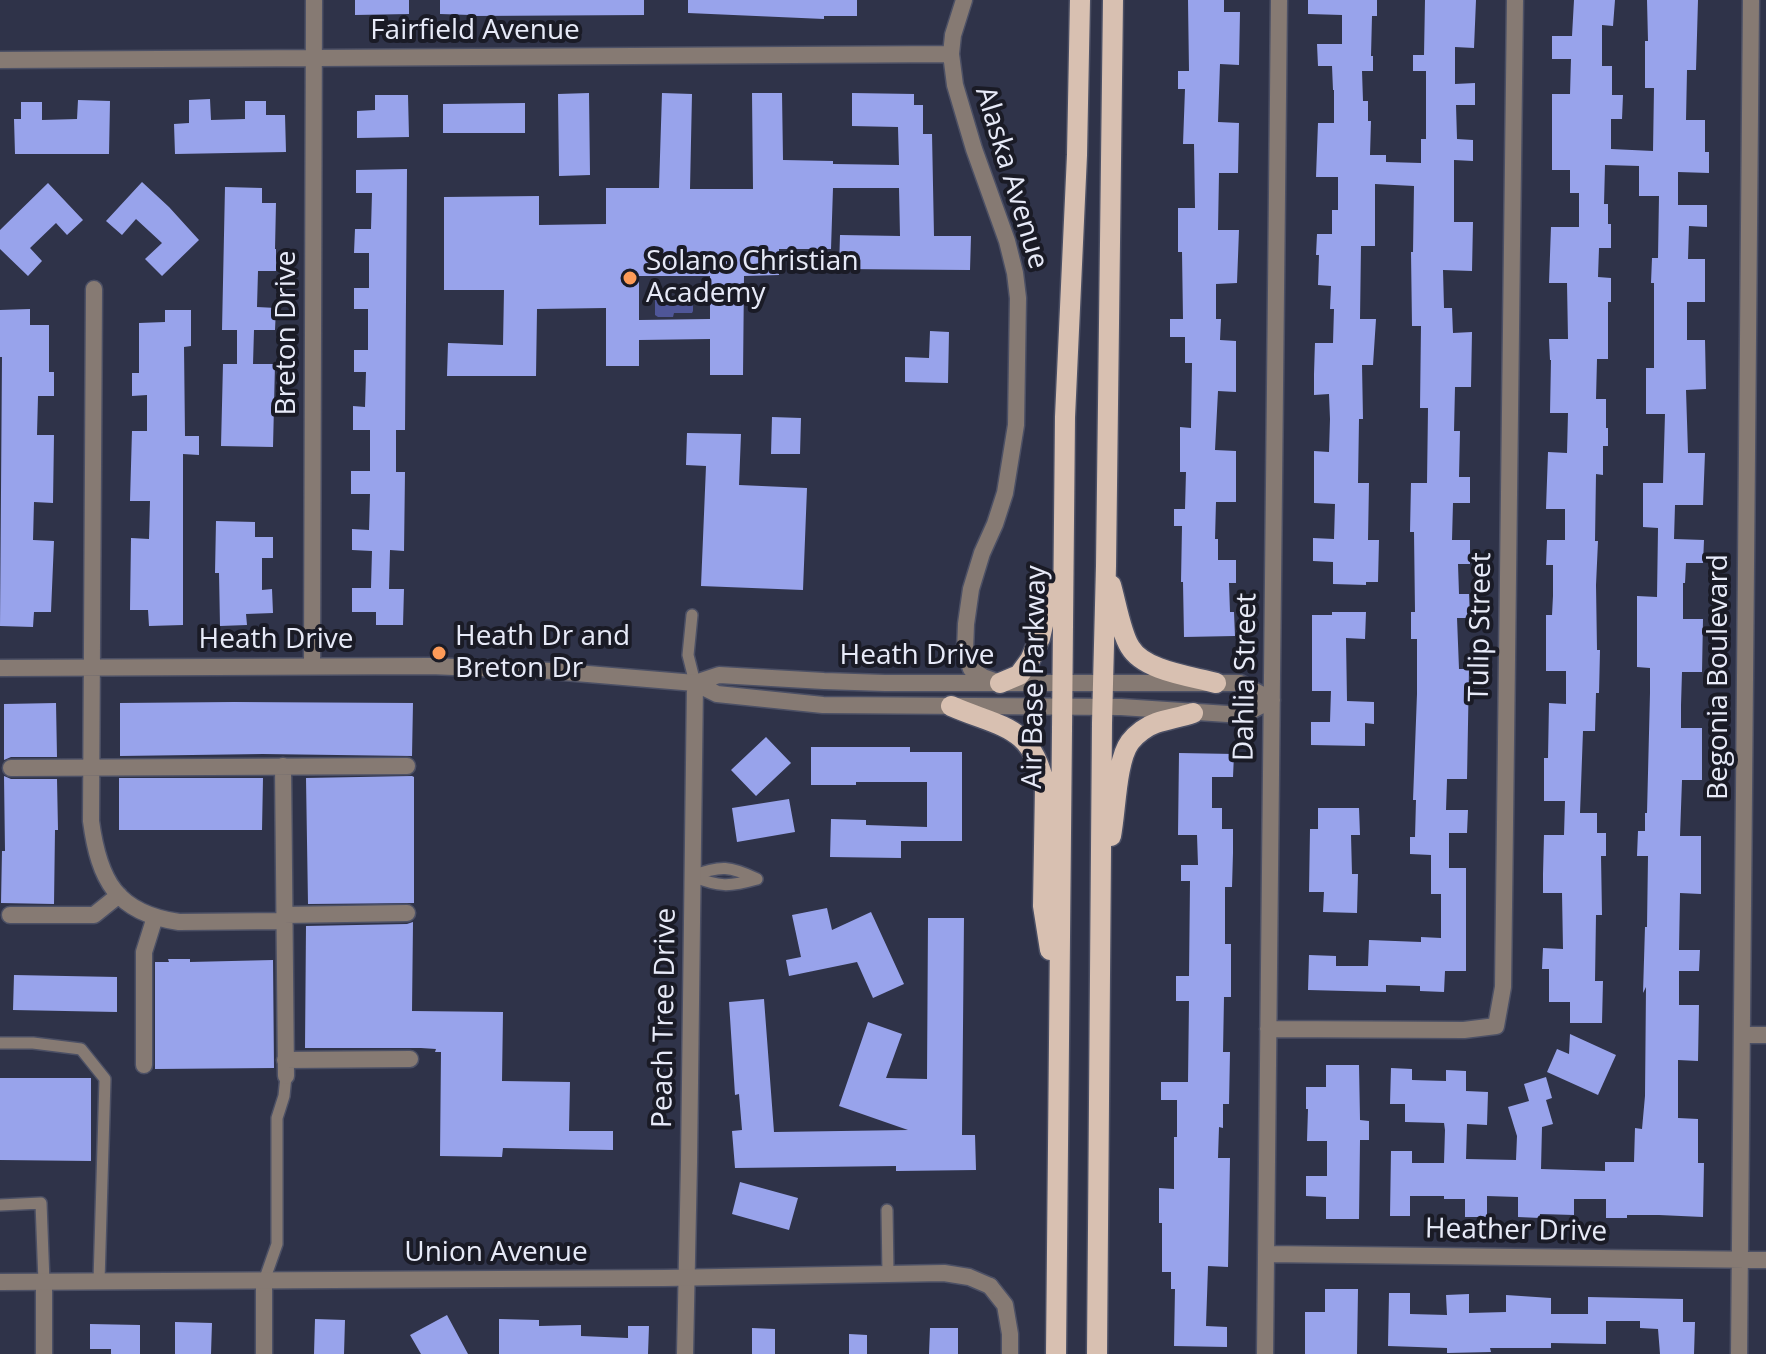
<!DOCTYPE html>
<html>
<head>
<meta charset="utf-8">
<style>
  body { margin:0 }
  canvas { display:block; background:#2f3349 }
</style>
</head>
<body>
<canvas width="1766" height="1354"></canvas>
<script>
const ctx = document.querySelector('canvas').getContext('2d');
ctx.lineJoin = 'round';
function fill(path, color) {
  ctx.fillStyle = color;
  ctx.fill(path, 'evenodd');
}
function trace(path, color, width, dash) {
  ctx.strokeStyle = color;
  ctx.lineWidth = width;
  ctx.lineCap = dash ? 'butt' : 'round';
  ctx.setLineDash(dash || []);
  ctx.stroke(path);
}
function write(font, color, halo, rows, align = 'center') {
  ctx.font = font + ' "Open Sans",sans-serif';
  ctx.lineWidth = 8;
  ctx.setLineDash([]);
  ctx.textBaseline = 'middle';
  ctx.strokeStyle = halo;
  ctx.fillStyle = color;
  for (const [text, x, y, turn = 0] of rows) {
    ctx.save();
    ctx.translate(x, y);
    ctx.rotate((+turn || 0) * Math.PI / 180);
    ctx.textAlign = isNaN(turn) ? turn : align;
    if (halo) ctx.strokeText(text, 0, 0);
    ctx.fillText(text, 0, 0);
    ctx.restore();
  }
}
fill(new Path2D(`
  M658,297H691L693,299V311L692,313H674L673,317H658L655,315V298Z`), '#4f5698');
fill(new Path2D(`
  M355,0H409V14L355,15Z
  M440,0H644V15L471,16V15L440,14Z
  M688,0H857V16H824V19L688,13Z
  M1188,0H1224V12H1240L1239,65L1220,64L1218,122L1239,123L1238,173H1219L1218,230H1239L1237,283L1216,284V319H1221L1220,340L1236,341V392L1218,391L1215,450L1236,451V502H1216L1215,539H1218V560H1236V583H1229L1230,612H1234L1235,636L1184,637L1183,582H1181L1182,526H1174V509H1185L1186,472H1180V427L1191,428L1192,363H1185V337H1170V319H1183L1182,252H1178V208H1195L1194,144H1183L1185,89H1178V71H1189Z
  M1308,0H1377V16H1372L1371,56H1373V71H1362L1363,101H1368V121H1371L1370,155H1386V162L1421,163V139H1426V71H1413V55H1424L1425,0H1476L1474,48L1455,47V84L1475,83V105H1456L1457,139L1473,140V161L1454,160V222H1473L1472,271L1443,270L1444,308H1452L1453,333L1472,332L1471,387H1455L1454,431H1460L1459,477H1470V503H1453L1452,540H1470V564H1458L1459,594H1469L1470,618H1457L1459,669H1469L1467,779H1447L1446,810H1468L1467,833H1449V868H1466V971H1445L1444,992L1420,991V986L1386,985V992L1308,990L1309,955L1336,956V966H1368L1369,940L1421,942V937L1441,938V894H1431V855L1410,854V837H1415L1416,800H1413L1417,694V639H1411V612H1415L1414,532H1410L1411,483H1427L1428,408H1420L1421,326H1412L1411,252H1413L1414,186L1375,184V246H1361L1360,319H1376L1373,365H1362L1363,419H1359L1358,483H1369L1368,540H1379L1378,582H1366V585L1333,584V562L1313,561V538L1334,539L1335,504L1314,503V451L1329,452L1330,419L1329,394L1314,395V374L1315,343H1333L1334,309H1330L1331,286L1318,285L1319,255H1316L1317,234H1332V210H1338V177H1316L1318,123H1334V90H1333L1332,66H1318L1317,44H1342V15L1308,14Z
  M1574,0H1615L1613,26L1602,25V66H1612V95H1623L1622,119H1611V149L1653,151L1654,88H1645V41H1648L1647,0H1698L1696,70H1687L1686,120H1705V152H1709V173L1678,172V205H1707V227L1689,226L1688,259H1705V302H1687V340H1705L1706,389L1686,390L1688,453H1705L1703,505H1675L1674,539L1704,540L1703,563H1686L1685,583H1683V619H1703L1702,672H1682L1681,705V728H1702V780H1682L1680,836H1701V894L1680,893L1679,950H1700L1699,971H1679V1005H1699L1698,1061L1678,1060V1118L1698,1119V1163H1704L1703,1217L1659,1215H1627V1218H1606V1199H1574V1215L1540,1214V1218L1518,1217V1197L1487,1196V1217H1465V1199H1444V1196H1410V1216H1390L1391,1151H1412V1163H1444L1445,1130L1444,1123L1405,1122V1104H1390L1391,1068L1412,1069V1080L1446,1081V1070L1466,1071V1091L1488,1092L1487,1125L1467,1124L1466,1159L1516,1160L1517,1136L1508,1107L1529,1101L1524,1084L1546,1077L1552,1098L1546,1100L1553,1124L1542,1127L1541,1169L1605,1171V1162H1634L1635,1128L1642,1129L1645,1096L1646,987L1643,993L1645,927H1647L1648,856H1637L1638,831H1645V813H1647L1650,693V668L1637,667V596L1657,597L1658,528L1643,527V483H1663L1665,414H1646V368H1654V283H1651L1652,258H1658L1659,196H1639V166L1605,165L1604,204H1608V224H1611V248H1599L1598,277L1611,278V302H1608V359H1597L1596,399H1606V428H1608V446H1603V475L1596,474L1595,541H1598L1596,585L1597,650H1600L1599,693H1596L1595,731H1583L1580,813H1597V833H1606V856H1601L1602,915H1596L1595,981H1603L1602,1023H1570V1002H1549V969H1542L1543,948L1563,949L1562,893H1543V874L1544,835H1564L1565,801H1544V758H1548L1549,703L1566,704V671H1546V615H1552L1553,596V565H1546L1547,540H1565V509H1546L1548,452L1567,453L1568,413H1550L1551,360H1550L1549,339H1568L1567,283H1549L1551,227H1579V193H1570V170H1552V94H1570L1571,59H1552V36H1572Z
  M589,93L590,175L559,176L558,94Z
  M662,93L692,94L690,189H753L752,93H782L783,160L833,161V164L899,165L898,127L852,126V93L914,94V105H923V134H932L934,236H971L970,270L839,269L840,235L900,236L899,188H833L831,249H779V275L744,276L743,375H710V339L639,340V366H606V308L537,309L536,376H447L448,343L503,345L504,290H444V197L539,196V225L606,224V188H659ZM639,276H710V319L639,320Z
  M375,95H408L409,137L357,138V111L375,110Z
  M210,99L211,120L245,119V101H266V115H285L286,152L175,154L174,124L189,123V100Z
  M78,100L110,101L109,154H15L14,119H21V102H42V120L77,119Z
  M525,103V133H443V104Z
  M407,169L405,430H396V472H405L404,551L390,550L389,589H404L403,625H376V612H352V588H371L372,551L352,550V529L369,530L370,494H351V471H370V430H353V406L365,407L366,372H354V350H368V309H354V288H369V253H354L355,229H371L372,193H356V170Z
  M142,182L169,207L199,240L162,276L145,259L162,243L136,219L122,235L106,221Z
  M48,183L83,220L67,235L56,223L30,248L42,261L28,276L0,249V230Z
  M225,187L262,188V203H276L275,249H276V271H258L257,307L276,308L275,330H254L253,364H275L273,447L221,446L223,364H237V330H222Z
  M30,309V325H49V372H54V396H38L37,435H54L53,503L34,502L33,540L54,541L51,612H34L33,627L0,626L2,357H0V310Z
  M165,310H191V346L184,347L185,436H199V455L183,454V625L149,626L148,610H130L131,538L149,539L150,501H130L132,431H147V395L132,396V373H139V323L165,322Z
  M930,331L949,332L948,383L905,382V357L929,358Z
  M772,417L801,418L800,454H771Z
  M687,433L741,434L739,485L807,488L803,590L701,586L706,466L686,465Z
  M216,521L255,522V537H273V558H262V590L272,589L273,613L246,614L247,625L220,626L219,573H215Z
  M1332,612H1366L1365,639L1346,638L1347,701L1374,702V724L1365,723V746L1311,745V722H1330L1331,691H1312V615H1332Z
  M234,702L413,703L412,756L263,754L120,756V703Z
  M56,703L57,757H11L4,760V704Z
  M766,737L791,763L756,796L731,770Z
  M811,747H910V752H962V841H901V858L830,857L831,819L866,820V825L927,827V782H856V785H811Z
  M1179,753L1234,754L1233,777H1212V808H1222V829H1233V853L1232,887H1225V944H1231V997H1224L1223,1052H1230L1229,1104H1223V1128L1219,1127L1218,1158H1230L1228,1267L1208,1266L1206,1326L1227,1327V1347L1174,1346L1175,1289H1171V1272H1162V1223H1159V1188L1174,1189V1137H1177V1100H1161V1082H1188L1189,1001H1176V976H1189L1190,881H1181V865H1198L1197,835H1178Z
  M4,776L11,779H57L58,830H55L54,904L1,903L2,851H5Z
  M412,776L414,777V903L308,904L306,778Z
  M119,778H263L262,830H119Z
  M789,799L795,832L737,842L732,808Z
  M1318,808H1359L1360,835H1351L1352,874H1358L1357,913L1323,912L1324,892H1309L1310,829H1318Z
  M827,908L832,930L871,912L904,984L873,998L857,962L789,976L786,960L801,957L792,915Z
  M928,918H964L962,1135H975L976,1170L896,1171V1166L735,1168L732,1131L742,1130L739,1094L735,1095L729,1002L764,999L774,1132L908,1130L839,1106L868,1022L902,1034L886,1078L927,1079Z
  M413,922L412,1011L503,1012L502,1081L570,1082L569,1131H613V1150L503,1148L502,1157L440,1156L441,1052H435L436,1049L421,1048H305L306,926L407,924Z
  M168,959H190V962L273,960L274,1068L155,1069V962H169Z
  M14,975L117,977V1012L13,1010Z
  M1570,1034L1616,1055L1598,1095L1547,1072L1557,1049L1569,1054Z
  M1326,1065H1359L1360,1120L1369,1121V1140H1360L1359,1219H1326V1197L1306,1196V1176H1327V1141H1307L1308,1109H1306V1087H1326Z
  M0,1078H91V1161L0,1160Z
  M740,1182L798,1198L789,1230L732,1214Z
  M1325,1289H1358L1357,1354H1305V1312H1325Z
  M1389,1293H1410V1314L1447,1315L1446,1295L1469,1294V1313L1506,1312V1295L1551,1298V1314H1588V1297L1683,1299V1322H1695L1694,1354H1660L1658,1329L1640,1328V1321H1606V1344L1551,1343V1348H1490L1491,1352L1447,1353V1348L1388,1346Z
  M447,1315L468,1354H421L410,1335Z
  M315,1319L345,1320L344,1354H314Z
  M499,1319L539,1320V1326L581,1325V1336L628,1338V1326H649L648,1354H499Z
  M175,1322L212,1323L211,1354H175Z
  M90,1324L140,1325V1354H111V1349H90Z
  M752,1328L775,1329V1354H752Z
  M930,1328H958V1354H929Z
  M849,1334L867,1335V1354H849Z`), '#98a3eb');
const service = new Path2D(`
  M692,615L688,655L695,683
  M692,876C721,865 730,866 757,879
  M692,876C719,887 729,887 757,879
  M0,1043H33L81,1049L105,1079L99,1281
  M0,1205L41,1203L44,1282
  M887,1210L888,1274
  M264,1281L277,1244V1118L284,1096L286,1076`);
const minor = new Path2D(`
  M964,0L953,35L951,54L955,85L974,149L1007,241L1015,273L1018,298L1016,425L1005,493L995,524L982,553L971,589L966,624L965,651L971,669L983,677L1000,683
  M0,60L951,54
  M94,289L91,821C99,880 116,913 179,922L284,921
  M312,666L314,0
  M0,668L430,666L552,671L695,683L717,694L823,705L1121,707L1243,715L1272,700
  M695,683L719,675L824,681L885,683H1240L1272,700
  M283,766L286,1076
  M11,768L407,766
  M10,915H94L119,895
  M284,915L407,913
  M1268,1029L1464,1030L1496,1026L1503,987L1515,0
  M1742,1035H1766
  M285,1060L410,1059
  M144,1065V952L155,917
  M1266,1254L1766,1260
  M990,1286L1005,1305L1010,1334V1354
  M44,1354V1282
  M264,1354V1281
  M685,1354L689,1162L695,683
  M1265,1354L1279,0
  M1739,1354L1751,0`);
const tertiary = new Path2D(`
  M0,1282L664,1278L944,1273L969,1277L990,1286`);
const primary = new Path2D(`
  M1111,585C1116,602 1121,633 1130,647C1144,671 1191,676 1216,683
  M1000,683L1019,675L1030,660L1040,638L1046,612L1059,580
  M951,706C1001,728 1032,724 1045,787L1043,906L1050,950
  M1111,836C1116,811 1116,761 1130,742C1136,734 1147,726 1156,723C1168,719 1181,717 1193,713
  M1056,1354L1065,417L1077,155L1080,0
  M1097,1354L1102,723L1106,566L1113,0`);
trace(service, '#4c5065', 14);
trace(minor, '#4c5065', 19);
trace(tertiary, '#4c5065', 19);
trace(primary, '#4c5065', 23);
trace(service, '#867a73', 11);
trace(minor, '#867a73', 16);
trace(tertiary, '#867a73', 16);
trace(primary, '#d8c0b1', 20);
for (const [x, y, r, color] of [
  [630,278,8,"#fe9b58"],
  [439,653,8,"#fe9b58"]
]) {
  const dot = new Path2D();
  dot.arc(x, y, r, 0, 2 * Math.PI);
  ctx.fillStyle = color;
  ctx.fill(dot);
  trace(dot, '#1a1b26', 3);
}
write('28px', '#e7eaf8', '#1a1b26', [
  ["Fairfield Avenue",475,31],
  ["Alaska Avenue",1011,178,73],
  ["Breton Drive",287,333,-90],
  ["Tulip Street",1481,627,-89],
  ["Heath Drive",276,640],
  ["Heath Drive",917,656],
  ["Air Base Parkway",1035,677,-89],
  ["Dahlia Street",1246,677,-89],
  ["Begonia Boulevard",1719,677,-90],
  ["Peach Tree Drive",665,1018,-89],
  ["Heather Drive",1516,1231,1],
  ["Union Avenue",496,1253]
]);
write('28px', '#e7eaf8', '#1a1b26', [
  ["Solano Christian",646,262],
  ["Academy",646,294],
  ["Heath Dr and",455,637],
  ["Breton Dr",455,669]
], 'left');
</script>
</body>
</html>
